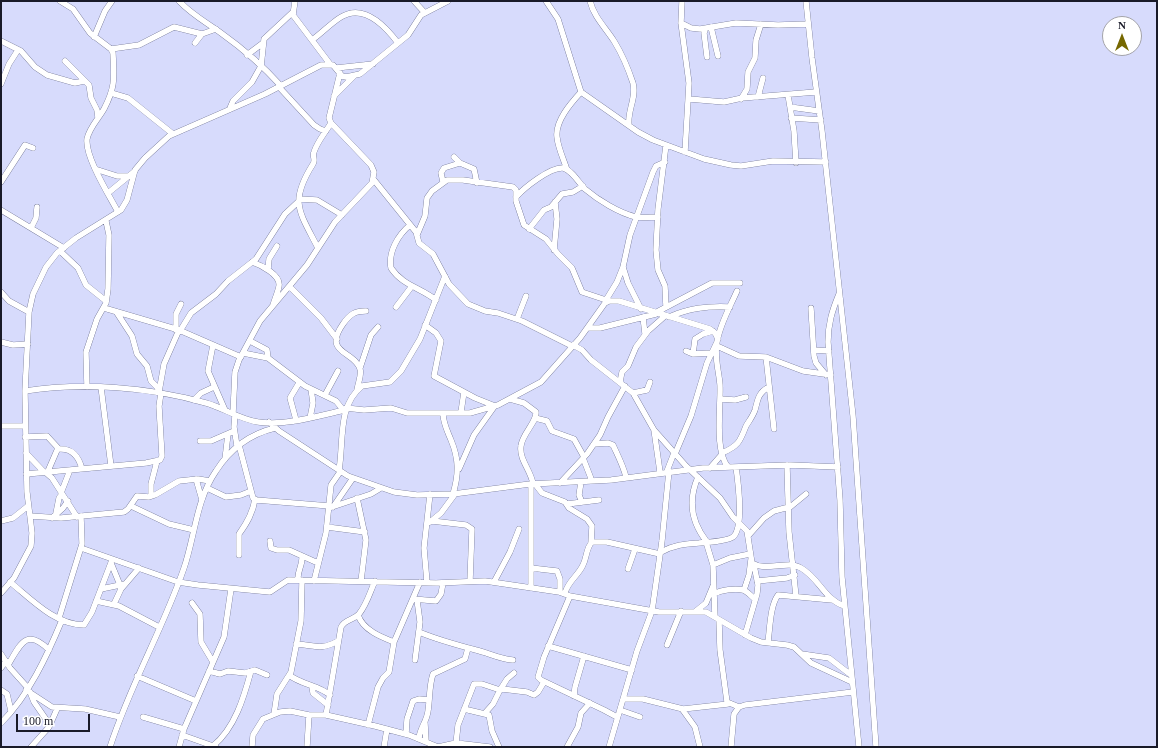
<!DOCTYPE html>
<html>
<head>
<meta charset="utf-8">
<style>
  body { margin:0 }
  #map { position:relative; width:1158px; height:748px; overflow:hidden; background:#d7dbfc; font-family:"Times New Roman",serif }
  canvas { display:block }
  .frame { position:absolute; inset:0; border:2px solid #191a28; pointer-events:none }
  .north { position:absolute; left:1102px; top:16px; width:40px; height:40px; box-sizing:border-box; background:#fff; border:1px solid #a3a3a9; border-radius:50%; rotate:0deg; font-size:11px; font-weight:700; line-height:16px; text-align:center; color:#191a28 }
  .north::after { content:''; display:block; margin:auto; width:14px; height:18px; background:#766800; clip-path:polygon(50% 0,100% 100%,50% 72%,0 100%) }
  .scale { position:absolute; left:16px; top:714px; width:74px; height:18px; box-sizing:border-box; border:2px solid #191a28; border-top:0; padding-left:5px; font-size:12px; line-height:14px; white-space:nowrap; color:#191a28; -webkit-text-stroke:3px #fff; paint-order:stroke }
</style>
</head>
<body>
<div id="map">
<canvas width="1158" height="748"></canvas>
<div class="frame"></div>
<div class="north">N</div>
<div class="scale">100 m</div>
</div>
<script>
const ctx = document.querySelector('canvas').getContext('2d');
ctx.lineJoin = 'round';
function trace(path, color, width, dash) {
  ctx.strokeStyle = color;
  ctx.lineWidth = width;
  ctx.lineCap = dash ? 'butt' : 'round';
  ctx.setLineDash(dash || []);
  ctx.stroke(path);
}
const minor = new Path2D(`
  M60,1L73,9L90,33L111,49L113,53C114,77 116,86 104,109C99,118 89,128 87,139C85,157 109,195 118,212
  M179,1C191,14 207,23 221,33C242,48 264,67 281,86
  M295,1L293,15L330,64
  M414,1L425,13
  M546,1L558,19L581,92L638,132L653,140L704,159L731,165L741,166L773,161L826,162
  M590,1C594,17 605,27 614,41C622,54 628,68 633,83C637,97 627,111 629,125
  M682,1L681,23L689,83L685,152
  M806,1L812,58L822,131L853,416L876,747
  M681,23L691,28L700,29L736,23L778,25L808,24
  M711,27L718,56
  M706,28L704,33L707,57
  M94,37L105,11L112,1
  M312,40C322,33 331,23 341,17C364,3 386,27 398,43
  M1,41L21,51L35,67L47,75L75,83L84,81
  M195,43L202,34L216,29
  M111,49L139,45L174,27L202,34
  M247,55L263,43
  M65,61L89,85L91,98L97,110L98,118
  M261,67L264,39L293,12
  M336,68L373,64
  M1,84L9,64L18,50
  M279,87L314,125L320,129L326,131
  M111,93L128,98L173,134
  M788,95L794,131L796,163
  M334,96L354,76
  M758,97L763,78
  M689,99L724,102L742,98L816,92
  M741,99L747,89L748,72L755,58L756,40L761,24
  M790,107L819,111
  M230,108L233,101L252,82L261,66
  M791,118L821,120
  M454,157L460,163L474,169L477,183
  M95,169L117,176H127
  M567,170C564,160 558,148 557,137C555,121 571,103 581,92
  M374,180L416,232L419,243L433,254L449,284L468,304L485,311L498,313L522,321L572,346
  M1,182L25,145L33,148
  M443,182L441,173L444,168L460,163
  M108,193L135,171
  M516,197C524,188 550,167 563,168C572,170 579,183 585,189C598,200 619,213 636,217C643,218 651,217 658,217
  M299,199L317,200L342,215
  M1,210L64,248
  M410,225C398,235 388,252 391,268C402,285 421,288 436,300
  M31,228L36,218L37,207
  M529,229L544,210L551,207L562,194L573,192L583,186
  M417,235L425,216L427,198L432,191L447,180H463L513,187L516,190V201L524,225L546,239L558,254L572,268L582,292L609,301
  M318,248C299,211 289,202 313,164C316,160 312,156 314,152C317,142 325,133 331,123
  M554,250L557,219L555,202
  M60,251L78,268L86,285L106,301
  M252,262C261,265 281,275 279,286C278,292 275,298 273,305
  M623,267L628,283L641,309
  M268,270L269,259L277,246
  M290,287L321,318L337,339
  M1,292L9,301L29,312
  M839,294C832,311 828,324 828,342L840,500L842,577L859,747
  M606,300L617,282L623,267L630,235L653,172L656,166L665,162
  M396,307L412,286
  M666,307L665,286L658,270L656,250L658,209L666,145
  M104,308L179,330L241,357
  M811,308L814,356L816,363L826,375
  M117,313L132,336L137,354L147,366L151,381L159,389
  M655,313L712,283H740
  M643,317L645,334
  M669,317C689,308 707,306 730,307
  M517,319L526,296
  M425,325L436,333L441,341L434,376L475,398L495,406
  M588,328H600L656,314
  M176,330V314L181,304
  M180,331L191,313L216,294L228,281L256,259L285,214L299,201
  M250,341L267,350L268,358
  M1,342L13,345L28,344
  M213,345L208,371L225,410
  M573,345L582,350L591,360L633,393L654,430L686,466L720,498L733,517L747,531L752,563C766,572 787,560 801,568C819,578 824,599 844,606
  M717,346L739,356L766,357L803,371L831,375
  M814,350L829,351
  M686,351L693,354L711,353
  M243,353L268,358L305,386L336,401L344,411
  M693,354L695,339L703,334L713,331
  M766,357L774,429
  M360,368L371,335L378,327
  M620,382L622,372L628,366L636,347L648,331L665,316
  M87,387L86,352L97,319L106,303L108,289L109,235L106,221
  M101,387L111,466
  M357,390C358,383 362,375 360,369C355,351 322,354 343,324C350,314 355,311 366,311
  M25,391C84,382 149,387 206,403C224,408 239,419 258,422C287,426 317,416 345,410
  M159,392L164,364L179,330
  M633,393L647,390L650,382
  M325,395L338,371
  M510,399L524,403L536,412C537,422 522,434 521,446C519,460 531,470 533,484
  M720,399L735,400L746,397
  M194,400L201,393L214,387
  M346,408L364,410L391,408L407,413H470L498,405L541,382L580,338L605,303L609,301H619L710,329L715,333L718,339
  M461,412L464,392
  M443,413C443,423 447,430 451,440C459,459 459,474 453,494
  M233,414L235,372L239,360L260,321L307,265L335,222L372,183L374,172L371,165L331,123L329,118L340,73
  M235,415L234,427L237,446
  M310,418L313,403L311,389
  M535,418L547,421L552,431L574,439L584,457
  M296,420L290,398L299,383
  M269,422L279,431L348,476L394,492L417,495L453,494L530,484L611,480L703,468L790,465L838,467
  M1,426H25
  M654,430L660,472
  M25,437L47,436L59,449C72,448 79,457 82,469
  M200,441H211L234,431
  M594,444L608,443L613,445C618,456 623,465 626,477
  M239,445L253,498L256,500L330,506
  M26,453L44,472
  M722,453C738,446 740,442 746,426C749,421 753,416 755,410C758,399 758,393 769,387
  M675,454L691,416L707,363L717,342
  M583,458L592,481
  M225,459L228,434
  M787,465L789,532L796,596
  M728,467C714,450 721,407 720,385C719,371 714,357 717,342C720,324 730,307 737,291
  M710,468L723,453
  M459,469L474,435L494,407
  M339,470C344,442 337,406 362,386L390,382L401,371L420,339L445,276
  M48,471L58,448
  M667,471L674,453
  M45,472L52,478L77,517
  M26,474L146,463L160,460L162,456L159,406L161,393
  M698,477C688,500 691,522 707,542
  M196,479L202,500
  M581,482L579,495L582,502
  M560,483L587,454L600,435L608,417L625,386
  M535,484L542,493L565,502L569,508L587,519L592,526L591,543
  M207,488L226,497L241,495L251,491
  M61,493L70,470
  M151,496V484L157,461
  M357,498L366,540L361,581
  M567,504L599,500
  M131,506L169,524L194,530
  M333,507L353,478
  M329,508L371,494L381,488
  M789,508L806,494
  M56,513L59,498L62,494
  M30,516L61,518L124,512L128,509L137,496L149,497L155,495L179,481L198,479L210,481
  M52,518L63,508L68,501
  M1,521L13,518L28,506
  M432,521L466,525L472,529L470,581
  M430,522L441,513L455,494
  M327,527L365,532
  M748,536L764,518L774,511L789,507
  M270,541L271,548L277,550H289L318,563
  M706,542L713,565L715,617
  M81,548L178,582L198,585L270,592L288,580L436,583L485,581L559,592L570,596L659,612H706L751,638L761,642L787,645L794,647L811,663L852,682
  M661,552C674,545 684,544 699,543C708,542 725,542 733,537C744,528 738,481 736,467
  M239,555V534C247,523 253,513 255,499
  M111,563L120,585
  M713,565L730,558L750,554
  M531,568L557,571L560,579V592
  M628,569L635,549
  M298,580C297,571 303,565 302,556
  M314,581L326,533L331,485L340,472
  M757,581L787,578L795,575
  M10,582C31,599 55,625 84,625L92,612L112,560
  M427,582L424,548L430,494
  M494,582L510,552L519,529
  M531,588V484
  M101,589L125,584
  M744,590L749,575L751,559
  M1,593L14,578L31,546L32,533L27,492L25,391L29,312L33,294L46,267L57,253L76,238L121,210L127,200L135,170L145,158L169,136L265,94L321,65H333L342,76L346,77L360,74L408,35L421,15L448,1
  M565,593C568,581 578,576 583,565C587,557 586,548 592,542H607L660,554
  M714,594C721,590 735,588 743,590C747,591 752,597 755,599
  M570,596L544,657L538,677L541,680L604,710L617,717
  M413,599L436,601L441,594L443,583
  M96,601L119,606L159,627
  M192,603L200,614L201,642L213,662
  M114,604L121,589L139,568
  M696,611L706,603L713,586
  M358,615C363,630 381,637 394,642
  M59,618L82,544L81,516
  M719,620L720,650L727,702L739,707
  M419,632C438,640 457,645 476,650C489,653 499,659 513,660
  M745,635L757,594L758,585L754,565
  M768,642C770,628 770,606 778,595L832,600
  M296,644C314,645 320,651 338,641
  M667,645L681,611
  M548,646L632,670
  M1,654L10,668L28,688
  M802,654L829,658L851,675
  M415,660L420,622L417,600
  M8,665C20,645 26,627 49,650
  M1,668L6,661
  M209,671L220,674L228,671L245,673L255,670L267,675
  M289,675C302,685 318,685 330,695
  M137,676L196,701
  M312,687L313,693L328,705
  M502,689L527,692L534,695L538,692L544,682
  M1,690L7,694L11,711
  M26,690L52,707L85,709L120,717
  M30,692L34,702L50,725
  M574,696L575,687L584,656
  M623,699H643L683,709L728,704
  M464,709L489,715L492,731L499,747
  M682,709L695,727L700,747
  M620,710L640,717
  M485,713L493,704L500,690
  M274,714L277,694L291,672L301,621L302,580
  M326,715L341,627C345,619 354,620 359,614C367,604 370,592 375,581
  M143,717L184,729
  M1,723C29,695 47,656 62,620
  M425,723L426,741
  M368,725L378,687L383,678L389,672L394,642L420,582
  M406,734L407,719L413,701L419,699L429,700
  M182,735L216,747
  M419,738C420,728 427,721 428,711C430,698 429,686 433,674L465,659L468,648
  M456,743L458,725L474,684H482L500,690L507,679L514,673
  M213,746C235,728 244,697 251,671
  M31,747L49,727L57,709
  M110,747C130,685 163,629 184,568C195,536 196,500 216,471C230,449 250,434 275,428
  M179,747L184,729L224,637L231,589
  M252,747L253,735L263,719L280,712L290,711L309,715H326L375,726L409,735L438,747L456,743L490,747
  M307,747L309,715
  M384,747L387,729
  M567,747L578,727L581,713L590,703
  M609,747L637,651L652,611L662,541L669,471
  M731,747L734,714L739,707L745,705L853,692`);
trace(minor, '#5c6083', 6);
trace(minor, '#fff', 5.5);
</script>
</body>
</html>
